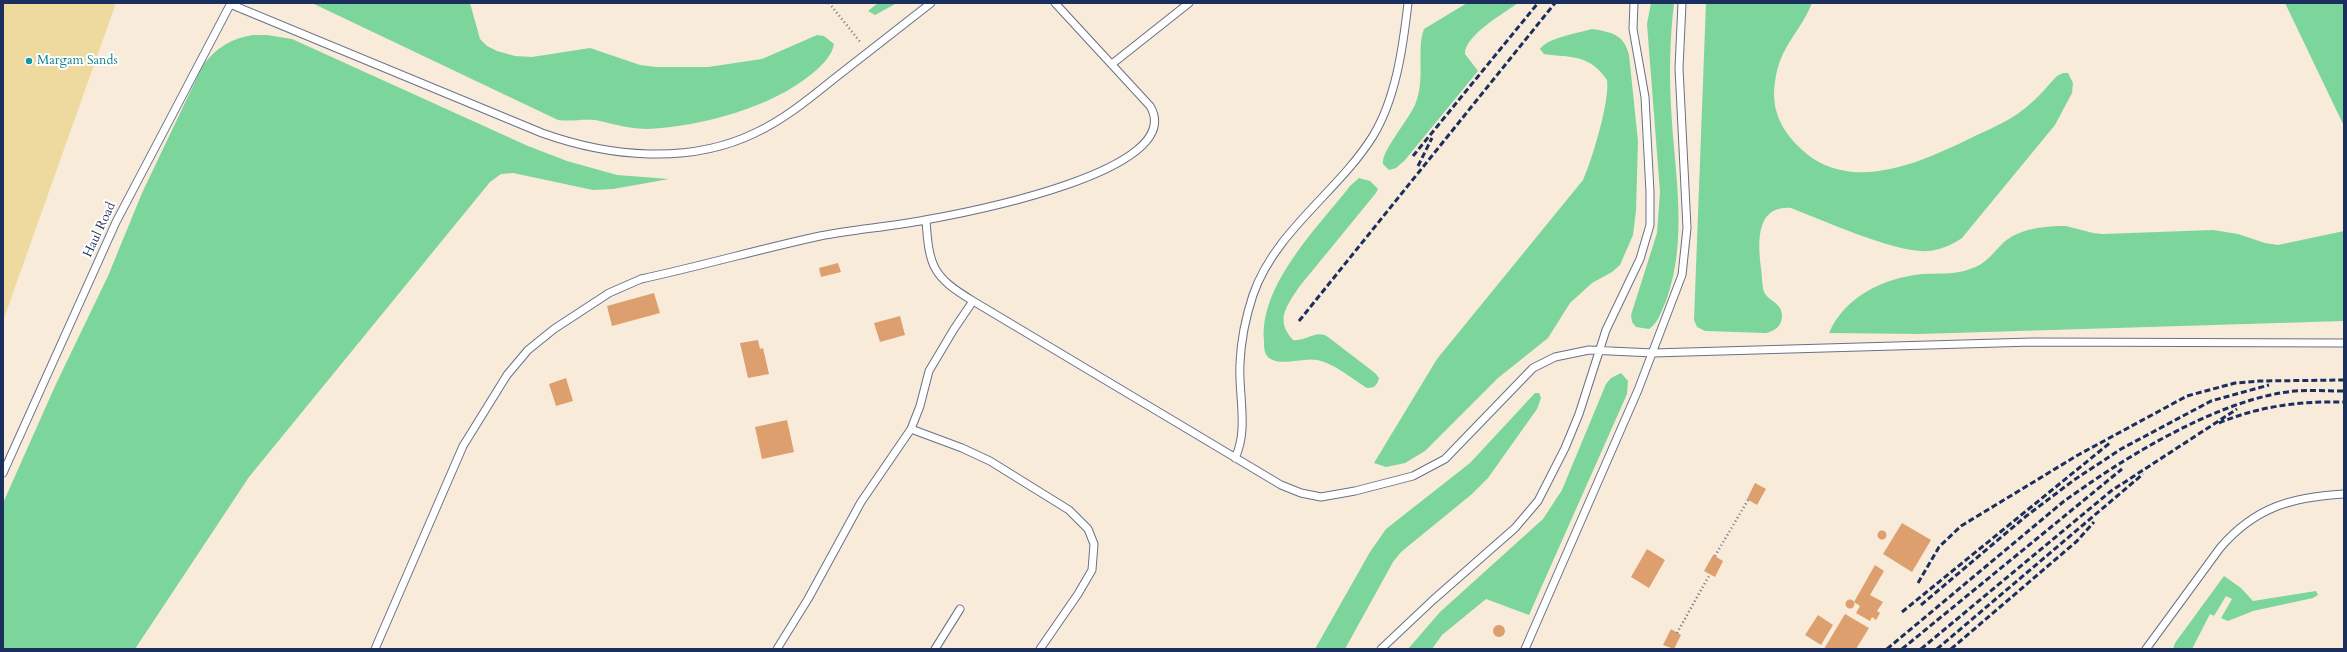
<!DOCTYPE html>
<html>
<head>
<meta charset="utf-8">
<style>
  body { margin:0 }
  #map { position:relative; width:2347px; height:652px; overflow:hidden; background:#f8ebda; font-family:Cardo,serif }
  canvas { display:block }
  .frame { position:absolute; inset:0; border:4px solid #1b2f5e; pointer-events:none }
</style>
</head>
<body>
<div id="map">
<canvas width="2347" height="652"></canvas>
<div class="frame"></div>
</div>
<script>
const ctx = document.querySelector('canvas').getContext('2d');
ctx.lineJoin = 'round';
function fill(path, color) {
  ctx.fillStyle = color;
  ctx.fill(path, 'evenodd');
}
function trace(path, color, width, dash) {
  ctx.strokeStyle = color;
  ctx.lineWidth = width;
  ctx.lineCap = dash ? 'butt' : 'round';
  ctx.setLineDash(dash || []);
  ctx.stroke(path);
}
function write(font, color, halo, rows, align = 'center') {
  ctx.font = font + ' Cardo,serif';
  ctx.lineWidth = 4;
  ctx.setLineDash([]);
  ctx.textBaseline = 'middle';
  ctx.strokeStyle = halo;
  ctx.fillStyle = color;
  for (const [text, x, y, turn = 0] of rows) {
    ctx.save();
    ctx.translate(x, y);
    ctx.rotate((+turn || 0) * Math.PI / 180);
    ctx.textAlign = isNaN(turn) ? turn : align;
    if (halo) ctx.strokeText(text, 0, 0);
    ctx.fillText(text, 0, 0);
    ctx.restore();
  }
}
fill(new Path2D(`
  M312,3H470L480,39L487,46L497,51L515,56L532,57L590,48L640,65L656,67H708L762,59L817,35L824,36L834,44C832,56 822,65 813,73C771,108 702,126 648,129C631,129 617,125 600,121C586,118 572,122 558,120Z
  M878,3H897L875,15L868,11Z
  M1467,3H1518C1504,13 1464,36 1465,54L1478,71L1405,160L1396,168L1389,170L1383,164C1380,153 1409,119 1415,105C1426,79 1416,50 1424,29Z
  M1651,3H1674C1670,37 1669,72 1671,106C1674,171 1689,238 1666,301C1661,312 1658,323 1649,329L1636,327L1632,322L1631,315L1657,233L1660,192L1647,24Z
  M1706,3H1812C1800,33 1780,45 1775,82C1771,108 1780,128 1799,147C1848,196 1920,163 1973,137C1992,128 2014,119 2030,104C2040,96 2048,85 2057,76L2063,73H2068L2073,83L2072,93L2055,125L1962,238C1952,245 1940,250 1928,251C1898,254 1822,220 1791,208C1755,205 1758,244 1761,268C1762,275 1762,285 1764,292C1769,302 1782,302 1782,316C1782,326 1774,332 1765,333L1705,331L1697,327L1694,320Z
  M2285,3H2344V126Z
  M1592,29C1611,32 1624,34 1629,55L1638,141L1636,211L1633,235L1620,265L1612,272L1592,283L1570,303L1548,338L1498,378L1425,451L1405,463L1386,467L1374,463L1437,359L1583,180C1592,160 1610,101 1607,80C1589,54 1573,58 1544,54L1540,49C1547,38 1578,33 1592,29Z
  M253,35H267L292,39L528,146L567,161L617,175L669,179L613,189L593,190L513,173L501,174L490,182L249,477L135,649H3V503L56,384L108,276L142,193L203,65C216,48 232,38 253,35Z
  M1359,178L1370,181L1378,189L1376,193L1299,287C1286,307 1275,320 1293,340C1306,342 1316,329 1328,337L1375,373L1379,378C1377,385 1375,388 1367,388C1352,379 1334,363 1317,360C1303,357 1281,367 1269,358C1264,354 1264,347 1264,341C1259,285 1318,227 1350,186Z
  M2066,226L2093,233L2103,234L2213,230L2238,234L2265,243L2278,245L2344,231V321L1920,334L1829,333C1845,296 1884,278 1922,274C1939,273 1954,275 1970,269C1986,264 1992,254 2003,243C2020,228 2045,226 2066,226Z
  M1621,373L1628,381L1627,394L1529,615L1486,599L1442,635L1432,649H1408L1440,612L1543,519L1562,490L1606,384L1611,378Z
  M1535,393H1539L1541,398L1537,409L1488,478L1472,494L1401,552L1393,562L1345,649H1315L1370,552L1386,529L1470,463Z
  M2224,576L2241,588L2253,601L2316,591L2318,595L2313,598L2253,611L2228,621L2221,618L2232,599L2226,596L2214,616L2210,614L2192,649H2173L2175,643Z`), '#7cd59b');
fill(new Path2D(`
  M3,3H116L3,321Z`), '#eeda9e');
fill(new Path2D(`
  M838,263L841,272L821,277L819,268Z
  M654,293L660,313L612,326L607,306Z
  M900,316L905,335L880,342L874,323Z
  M758,340L760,349L763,348L769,374L748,378L740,343Z
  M566,378L573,401L556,406L549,384Z
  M787,420L794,452L762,459L755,427Z
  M1755,483L1766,489L1757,505L1747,499Z
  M1902,523L1931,540L1912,572L1883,554Z
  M1877.5 535a4.5 4.5 0 1 1 9 0a4.5 4.5 0 1 1-9 0Z
  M1647,549L1665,560L1649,588L1631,577Z
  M1713,555L1723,561L1715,577L1704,571Z
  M1875,565L1884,571L1870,595L1883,602L1877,611L1880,613L1876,620L1872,617L1870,621L1856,613L1860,606L1854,602Z
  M1845.5 604a4.5 4.5 0 1 1 9 0a4.5 4.5 0 1 1-9 0Z
  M1845,614L1869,628L1856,649H1824Z
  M1818,615L1833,625L1821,645L1805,635Z
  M1493 631a6 6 0 1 1 12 0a6 6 0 1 1-12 0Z
  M1671,629L1681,635L1674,649L1663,645Z`), '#dd9f6d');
const lane = new Path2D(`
  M230,4L542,133C609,157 689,165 755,133C785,119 810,98 835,78C867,53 899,28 931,3
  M1112,64L1189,3
  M973,301L1281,485L1301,493L1321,497L1355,491L1413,476L1445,459L1533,368L1555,357L1589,350L1653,353L2032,342L2344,343
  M911,429L962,448L990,461L1069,510L1088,529L1094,544L1092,570L1078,594L1040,649
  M1235,458C1249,430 1238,393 1240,363C1241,340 1246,316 1253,295C1275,231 1338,192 1373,136C1396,98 1403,47 1408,3
  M3,473L116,222L231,3
  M375,649L463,446L507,375L528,350L554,329L609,293L641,279C701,266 760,249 820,236C855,229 890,227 925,220C964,213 1189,171 1150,106L1055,3
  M777,649L808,599L861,502L911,429L920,406L929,371L954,329L973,301C933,277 929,267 926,220
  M935,649L960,609
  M1381,649L1433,600L1515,528L1538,501L1565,448L1579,414L1606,330L1640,259L1650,225V192L1645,97L1633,29L1634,3
  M1525,649L1638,390L1682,275L1687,228L1679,68L1682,3
  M2146,649L2220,548C2255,507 2292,497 2344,494`);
trace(lane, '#687189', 9);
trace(new Path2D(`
  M829,3L861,43
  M1715,556L1748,500
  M1677,633L1710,574`), '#687189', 2.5, [1, 3]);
trace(lane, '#fff', 7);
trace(new Path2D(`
  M1413,156L1538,3
  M1418,166L1432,138
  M1299,321L1555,3
  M2219,423C2259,406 2301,401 2344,402
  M1918,583L1939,547L1961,526L2078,455L2187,396L2235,383L2259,381L2344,380
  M1921,605L2025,517L2074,480L2121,449L2211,401L2269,385
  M1902,612L2111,442
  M1887,649L2063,502C2122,459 2208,406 2280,393C2301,389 2323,391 2344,391
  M1902,649L2122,469
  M1921,649L2111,491L2237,409
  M1937,649L2143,474
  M1951,649L2077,541L2094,522`), '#1b2f5e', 3, [6, 3]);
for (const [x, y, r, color] of [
  [29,61,4,"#0f9aa8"]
]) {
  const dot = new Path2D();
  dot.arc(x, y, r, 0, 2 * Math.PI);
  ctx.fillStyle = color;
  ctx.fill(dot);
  trace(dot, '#fff', 1.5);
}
write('13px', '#0d838f', '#fff', [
  ["Margam Sands",37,61]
], 'left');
write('13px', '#1b2f5e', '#fff', [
  ["Haul Road",100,230,-65]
]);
</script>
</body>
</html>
